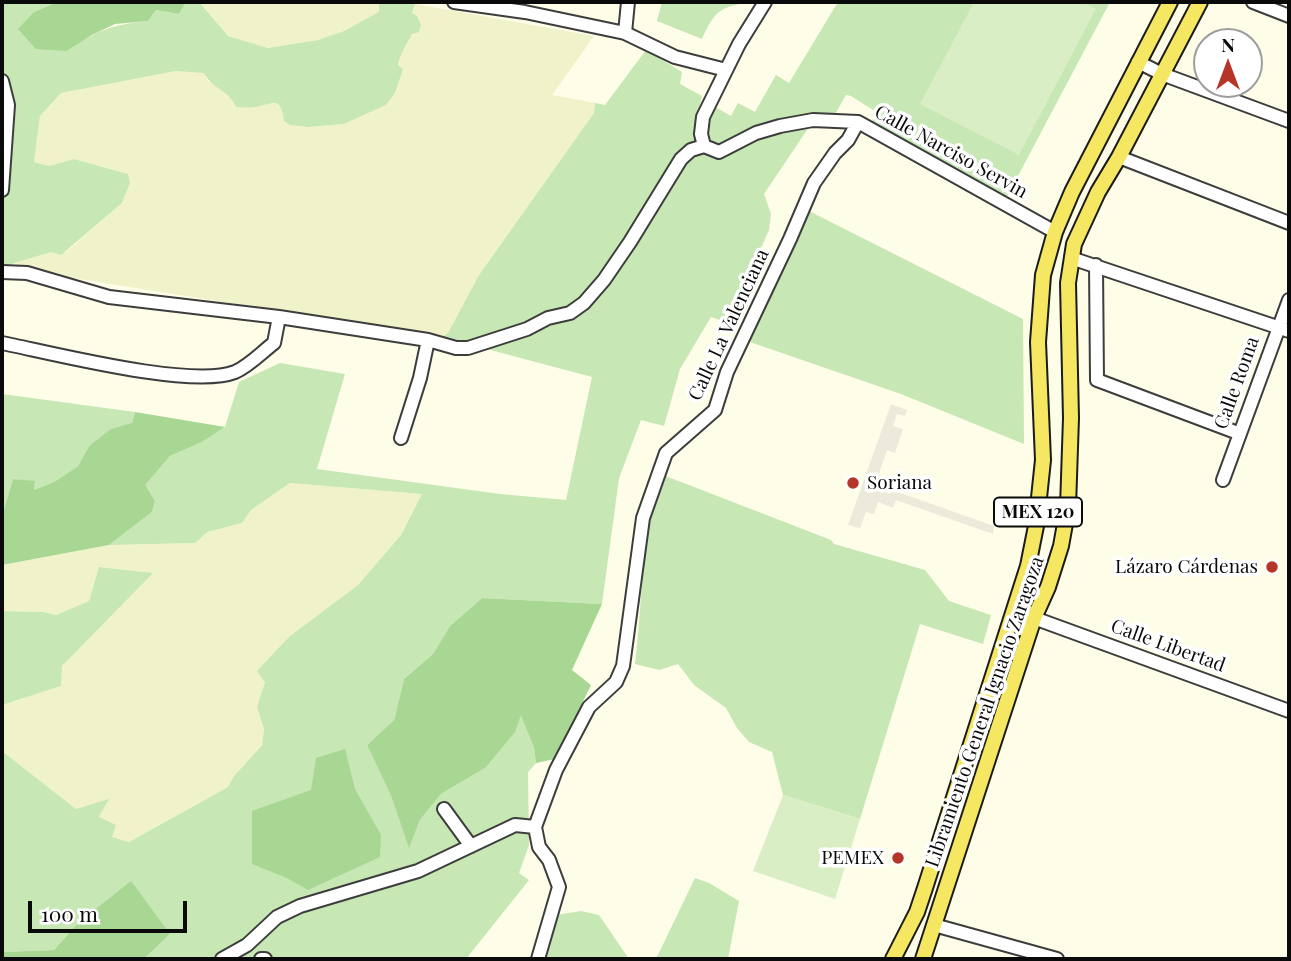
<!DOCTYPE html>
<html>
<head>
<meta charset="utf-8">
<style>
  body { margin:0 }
  #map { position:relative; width:1291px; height:961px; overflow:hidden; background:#fefde8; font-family:"Playfair Display",serif }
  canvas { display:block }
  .frame { position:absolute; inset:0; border:4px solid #0a0a0a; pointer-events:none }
  .north { position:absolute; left:1193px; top:28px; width:70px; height:70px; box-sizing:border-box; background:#fff; border:2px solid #9d9d9d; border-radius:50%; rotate:0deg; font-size:19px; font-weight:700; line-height:28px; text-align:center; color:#0a0a0a }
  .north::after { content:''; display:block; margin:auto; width:24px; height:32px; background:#b53628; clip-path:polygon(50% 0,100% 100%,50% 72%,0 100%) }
  .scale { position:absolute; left:28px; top:901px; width:159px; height:32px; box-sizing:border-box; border:4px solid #0a0a0a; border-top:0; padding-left:9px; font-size:21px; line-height:24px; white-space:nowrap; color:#0a0a0a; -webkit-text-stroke:5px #fff; paint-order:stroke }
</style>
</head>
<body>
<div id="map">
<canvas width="1291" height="961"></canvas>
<div class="frame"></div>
<div class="north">N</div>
<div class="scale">100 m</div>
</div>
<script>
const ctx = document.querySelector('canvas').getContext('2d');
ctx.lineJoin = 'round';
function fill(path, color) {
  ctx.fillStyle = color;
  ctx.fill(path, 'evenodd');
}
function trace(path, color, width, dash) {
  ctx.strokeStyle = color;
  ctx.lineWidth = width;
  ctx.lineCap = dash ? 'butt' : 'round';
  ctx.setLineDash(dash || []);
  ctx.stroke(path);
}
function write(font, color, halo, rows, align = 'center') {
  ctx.font = font + ' "Playfair Display",serif';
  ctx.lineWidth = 7;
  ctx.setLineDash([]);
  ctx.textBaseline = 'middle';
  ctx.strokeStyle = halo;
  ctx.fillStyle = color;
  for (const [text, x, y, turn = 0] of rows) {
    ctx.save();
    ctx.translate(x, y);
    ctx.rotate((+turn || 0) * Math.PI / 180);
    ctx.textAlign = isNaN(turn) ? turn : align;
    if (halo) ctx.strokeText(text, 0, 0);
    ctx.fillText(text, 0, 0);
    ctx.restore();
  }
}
fill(new Path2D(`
  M199,2H370L379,3L380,12L344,31L318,40L268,48L228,36Z
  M415,4L594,36L552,95L595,103L594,113L479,275L448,333L442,337L4,267L51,252H66L122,203L130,183L128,174L74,159L49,166L34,162L40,116L61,93L176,71H190L204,73L207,80L233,97L256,107L268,102L278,104L283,109L284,121L290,125L308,127L344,124L386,105L395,93L402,70L398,65L400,53L406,47L412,34V13Z
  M290,483L422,494L401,535L358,585L290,636L265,682L257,707L264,729L262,744L234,776L228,787L129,842L111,837L99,817L108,800L76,809L2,751V705L61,686L62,666L152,573L99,567L89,601L56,615L43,612L2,611V565L109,545L195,543L206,532L242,523L251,510Z`), '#f0f3ca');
fill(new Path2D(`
  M2,2H57L34,12L67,51C99,30 110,25 148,21L156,10L179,14L186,2H199L228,36L268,48L318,40L344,31L379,12V3L415,4L412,13L417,16L421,25L419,32L412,34C407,45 400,53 398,65L403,69L395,93L386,105L344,124L308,127L290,125L284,121C281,95 273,104 255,107C249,108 242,107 236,107C230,91 211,88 204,73L176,71L61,93L40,116L34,162L49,166L74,159L128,174L130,183L122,203L61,255L51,252L2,267Z
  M662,2H751C720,7 715,10 702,39L657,21Z
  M838,2H1110L1001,208L867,128L878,113L851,96L846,95L830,123L811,124L764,194L771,214L769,230L728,323L711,317L680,369L664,426L641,420L619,478L602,604L482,598L450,626L433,654L404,679L394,720L367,745L391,796L409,847L420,820L441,794L485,768L521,714L534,748L536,763L528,772L529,845L519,873L529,880L466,959H144L170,934L77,924L54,950L2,952V751L76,809L109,799L99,817L116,825L112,837L129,842L228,787L234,776L262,745L264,729L257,707L265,682L257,671L290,636L358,585L401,535L422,494L290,483L251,510L242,523L207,532L195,543L109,545L152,512L155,501L144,485L170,456L202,442L225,427L239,382L280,363L345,374L317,469L500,494L566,500L592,377L442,337L448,333L479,275L594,113L595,103L605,105L646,50L682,72L680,84L702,96L699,108L710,114L715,107L731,116L738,103L755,112L776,75L789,83Z
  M809,211L1023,319L1024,444L901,394L747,341Z
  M2,394L135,412L132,423L89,446L78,466L54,482L34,490L35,482L13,479L2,516Z
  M663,475L831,540L834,544L925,570L949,601L991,615L983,644L920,624L860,819L783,795L772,752L749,742L737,728L726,708L694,685L678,664L659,670L635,664C643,602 640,535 663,475Z
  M99,567L153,573L62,666L61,686L2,705V611L43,612L56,615L89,601Z
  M695,878L709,883L739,901L728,959H656Z
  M581,911L599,915L629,959H538L550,916Z`), '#c7e7b4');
fill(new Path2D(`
  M57,2H186L179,14L156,10L148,21L115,24L92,35L67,51L36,49L18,29L34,12Z
  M135,412L225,427L202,442L170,456L145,485L155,501L152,512L109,545L2,565V516L13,479L35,481L34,490L54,482L78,466L89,446L111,429L132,423Z
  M482,598L602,604L572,670L591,685L555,759L536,763L534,748L521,715L515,732L485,768L441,794L420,820L409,848L391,796L367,745L394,720L404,679L433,654L450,626Z
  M345,749L355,789L381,835L380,857L308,890L287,878L252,864V811L311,790L316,758Z
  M131,881L170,934L144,959H2V952L54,950L77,924Z`), '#a8d794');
fill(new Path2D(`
  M974,2H1083L1096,9L1019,155L920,104Z
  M783,795L860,819L835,899L753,871Z`), '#daeec6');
fill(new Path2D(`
  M891,404L907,410L905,416L897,414L893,426L903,429L895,453L887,450L874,488L890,494L892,490L994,526L993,534L896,500L893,508L878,502L874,514L866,512L860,528L848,525Z`), '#eceada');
const minor = new Path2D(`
  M454,2L525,12L625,33L675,57L726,70
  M765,2L739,44L703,117L701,134L704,146L719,152L756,133L780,126L813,120L858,122L1055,232
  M1253,2L1289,16
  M625,33L628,2
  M1138,62L1162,74L1289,121
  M2,81L8,105L2,190
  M1119,157L1289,223
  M1071,258L1289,331
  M1096,265L1097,380L1238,433
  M2,272L27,273L109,297L279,317L428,340L456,348H468L527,329L548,318L570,313L584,303L604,280L630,242L681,159L691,150L704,146
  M2,343C52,353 192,389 235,372C249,366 262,352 274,343L279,317
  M401,438L420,378L428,340
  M1223,480L1289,300
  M1034,618L1289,711
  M444,809L471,846
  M934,925L1057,959
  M222,959L247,945L277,917L300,906L418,871L515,825L535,827
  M261,959H265
  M538,959L559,887L549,860L539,847L535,827L556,770L589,707L616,682L623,666L643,518L666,453L715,410L727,372L790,239L814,183L835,153L848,140L858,122`);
const major = new Path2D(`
  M893,959L917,912L925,888L1028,566L1036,526L1043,460L1038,342L1043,275L1055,232L1072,192L1170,2
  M923,959L1034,618L1048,587L1061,546L1068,507L1071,418L1068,283L1074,244L1098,192L1119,157L1200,2`);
trace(minor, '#3d3d3d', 16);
trace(major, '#1b1b1b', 18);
trace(minor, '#fff', 12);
trace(major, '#f5e762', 14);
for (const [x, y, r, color] of [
  [853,483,7,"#b53628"],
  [1272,567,7,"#b53628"],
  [898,858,7,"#b53628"]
]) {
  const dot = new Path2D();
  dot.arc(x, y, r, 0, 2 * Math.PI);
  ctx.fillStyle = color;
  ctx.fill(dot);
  trace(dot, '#fff', 2.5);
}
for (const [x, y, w] of [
  [1038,512,88]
]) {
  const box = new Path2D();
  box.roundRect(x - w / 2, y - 14.5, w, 29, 5);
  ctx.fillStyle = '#fff';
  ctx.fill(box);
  trace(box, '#0a0a0a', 2);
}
write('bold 18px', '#0a0a0a', null, [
  ["MEX 120",1038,512]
]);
write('19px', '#0a0a0a', '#fff', [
  ["Calle Narciso Servin",951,152,29],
  ["Calle La Valenciana",729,325,-65],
  ["Calle Roma",1237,383,-70],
  ["Calle Libertad",1168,646,20],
  ["Libramiento General Ignacio Zaragoza",985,712,-71]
]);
write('19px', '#0a0a0a', '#fff', [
  ["Soriana",867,483,"left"],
  ["Lázaro Cárdenas",1258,567],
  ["PEMEX",884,858]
], 'right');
</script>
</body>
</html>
